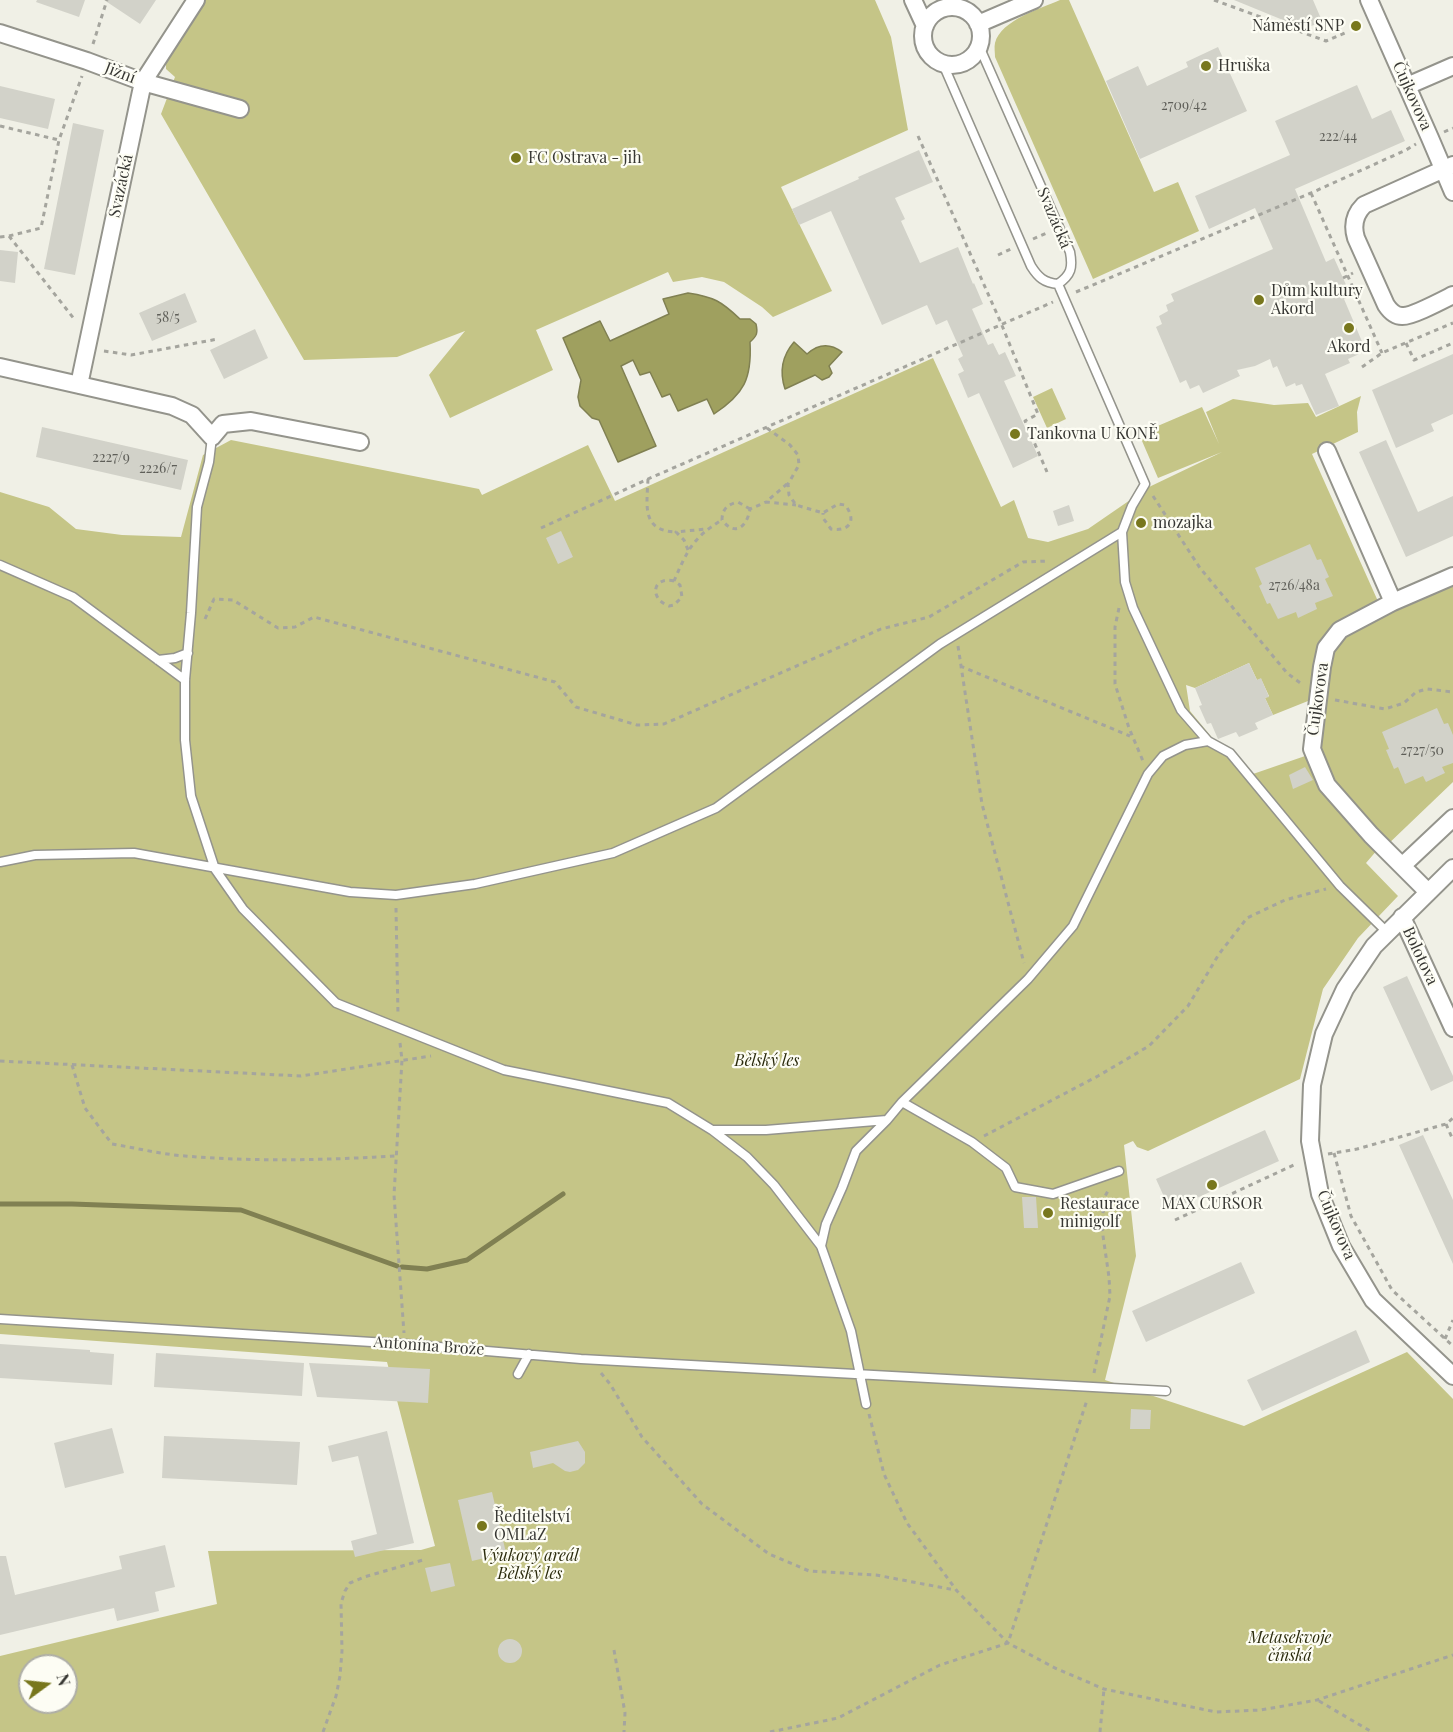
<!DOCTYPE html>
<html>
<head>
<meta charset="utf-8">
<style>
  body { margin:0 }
  #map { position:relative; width:1453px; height:1732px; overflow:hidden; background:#f0f0e6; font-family:"Playfair Display",serif }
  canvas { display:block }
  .north { position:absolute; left:18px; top:1654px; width:60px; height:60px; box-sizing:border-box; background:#fdfdf4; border:2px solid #aeaea7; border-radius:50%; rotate:75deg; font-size:16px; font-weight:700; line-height:24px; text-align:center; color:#373733 }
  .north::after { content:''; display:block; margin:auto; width:21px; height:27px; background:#78771d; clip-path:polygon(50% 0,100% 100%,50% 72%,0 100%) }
</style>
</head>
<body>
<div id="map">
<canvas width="1453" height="1732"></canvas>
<div class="north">N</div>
</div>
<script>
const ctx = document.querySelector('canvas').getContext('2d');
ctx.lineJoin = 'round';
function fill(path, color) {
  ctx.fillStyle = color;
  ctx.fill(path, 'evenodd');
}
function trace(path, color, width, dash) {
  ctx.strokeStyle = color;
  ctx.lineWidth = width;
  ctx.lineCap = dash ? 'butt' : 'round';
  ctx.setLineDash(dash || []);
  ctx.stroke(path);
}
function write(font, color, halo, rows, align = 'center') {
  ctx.font = font + ' "Playfair Display",serif';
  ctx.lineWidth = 4.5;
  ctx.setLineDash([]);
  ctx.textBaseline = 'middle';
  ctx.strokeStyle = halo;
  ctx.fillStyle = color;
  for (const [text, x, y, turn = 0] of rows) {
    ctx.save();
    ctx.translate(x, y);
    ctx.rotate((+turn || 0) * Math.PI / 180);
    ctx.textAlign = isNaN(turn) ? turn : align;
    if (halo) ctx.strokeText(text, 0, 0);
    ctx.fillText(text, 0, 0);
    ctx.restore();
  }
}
fill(new Path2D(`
  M204,0H875L891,37L908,130L781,187L832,291L773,317L762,307L724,282L702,277L673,282L668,272L536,330L553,370L450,418L429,375L465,331L397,357L304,360L161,114L175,77L166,69V60Z
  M1060,0H1069L1154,192L1178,182L1199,231L1093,279L995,57C995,53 994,47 995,43C1001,20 1040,9 1060,0Z
  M933,358L1001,507L1014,500L1028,538L1048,542L1088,529L1149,487L1222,452L1158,478L1139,434L1202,407L1219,444L1206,412L1233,399L1274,405L1308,403L1316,417L1361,396L1357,412L1358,432L1312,454L1381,608L1453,576V782L1384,848L1371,835L1312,749L1318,697L1273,715L1265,698L1269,696L1261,679L1257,680L1249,663L1195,688L1186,685L1190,711L1224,752L1253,774L1308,755L1378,849L1366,863L1398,896L1358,938L1323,989L1300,1079L1148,1151L1137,1147L1133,1141L1124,1145L1136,1256L1105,1380L1244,1426L1407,1352L1453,1399V1732H0V1656L217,1604L208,1551L421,1550L435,1546L387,1362L0,1334V492L49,507L76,529L122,535L181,537L203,455L231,440L479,489L482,495L588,445L615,501ZM30,1666H66V1702H30Z
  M1052,388L1066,419L1047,428L1033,397Z`), '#c5c587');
const water = new Path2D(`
  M688,293C714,297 721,301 740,319H750L756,324C758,333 757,336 750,342C752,379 744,394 714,414L707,399L678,411L670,394L662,397L650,372L640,375L633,360L621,366L656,446L618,462L599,420L592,418L580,406L578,397L581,380L563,338L600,321L610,341L669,314L663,299Z
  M794,342L807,354C818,344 830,343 842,352L829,366L832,373L829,377L822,380L815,375L785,389C779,371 782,356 794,342Z`);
fill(water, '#9fa05f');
trace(water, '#808052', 1.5);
trace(new Path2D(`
  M0,1204H72L241,1210L397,1266
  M402,1267L427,1269L467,1260L563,1194`), '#808052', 5);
fill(new Path2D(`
  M37,0H85L79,17L36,2Z
  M104,0H156L140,24Z
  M1234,0H1313L1322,21L1305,29Z
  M1218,47L1247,111L1140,159L1106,81L1138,66L1147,86L1188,67L1186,62Z
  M1357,85L1372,119L1391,110L1405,141L1295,189L1326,262L1334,258L1343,278L1351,296L1344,299L1366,351L1348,359L1350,363L1325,374L1339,406L1316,415L1302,384L1296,386L1295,383L1286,387L1277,366L1273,368L1270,359L1255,366L1237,370L1240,376L1203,393L1199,385L1190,389L1186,380L1180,383L1156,327L1162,324L1159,316L1168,311L1166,305L1174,301L1171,294L1273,249L1255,208L1209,229L1195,196L1290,155L1275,121Z
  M0,86L55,99L48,129L0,118Z
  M73,123L104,130L75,275L44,269Z
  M919,150L933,182L895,198L905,219L901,221L920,263L958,247L973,284L974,283L983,304L972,309L988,345L993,343L999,355L1005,352L1016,376L1004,381L1038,456L1013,468L979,393L968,398L958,374L964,371L958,359L963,356L947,320L936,325L927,305L882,325L831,211L799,225L792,209L859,179L858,177Z
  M0,250L18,252L15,283L0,281Z
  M185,293L197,322L152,341L139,313Z
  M255,329L268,358L224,379L210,350Z
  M1453,354V414L1431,424L1434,431L1396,448L1372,390Z
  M42,427L188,460L181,490L36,457Z
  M1386,440L1418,512L1453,496V536L1406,557L1359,452Z
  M1069,505L1074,521L1058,526L1053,511Z
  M561,531L573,557L558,564L546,538Z
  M1310,544L1317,560L1321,559L1329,577L1325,579L1333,596L1315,603L1317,609L1298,618L1296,612L1278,619L1270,603L1267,604L1259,586L1262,584L1255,568Z
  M1249,663L1257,680L1261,678L1269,697L1265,698L1273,715L1255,723L1258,729L1239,737L1236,732L1218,739L1211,723L1207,724L1199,706L1202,705L1195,688Z
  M1437,708L1444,724L1448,723L1453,735V763L1442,767L1445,773L1426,782L1423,776L1405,784L1398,767L1394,769L1386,750L1389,749L1382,732Z
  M1305,767L1313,780L1293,789L1289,775Z
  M1407,976L1453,1076V1081L1431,1091L1383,987Z
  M1265,1130L1279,1161L1170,1210L1156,1179Z
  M1423,1135L1453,1200V1264L1399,1145Z
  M1022,1197H1036L1038,1228H1024Z
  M1241,1262L1255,1293L1146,1342L1132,1311Z
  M1356,1330L1370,1362L1262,1411L1247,1380Z
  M0,1344L90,1350V1352L114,1354L112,1385L0,1378Z
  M156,1353L304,1363L302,1396L154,1387Z
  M309,1363L430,1369L428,1403L317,1397Z
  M1131,1409L1151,1410L1150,1429H1130Z
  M112,1428L124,1473L65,1488L54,1443Z
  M387,1431L414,1543L355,1557L351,1541L377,1534L358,1456L332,1462L328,1446Z
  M164,1436L300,1442L297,1485L162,1478Z
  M578,1441L585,1452V1463L578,1470L570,1472L565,1471L553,1463L533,1468L530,1452Z
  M492,1492L506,1553L472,1561L458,1500Z
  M165,1545L175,1587L155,1592L159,1611L117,1621L114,1608L0,1635V1556H6L15,1595L122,1569L119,1556Z
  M450,1563L455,1586L431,1592L425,1568Z
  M498 1651a12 12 0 1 1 24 0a12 12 0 1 1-24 0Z`), '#d2d2c9');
const lane = new Path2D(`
  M943,64L1031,266C1038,277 1044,283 1058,284C1071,275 1073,268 1070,252L979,46
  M1058,284L1145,484L1132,506L1122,532L1125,582L1133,608L1181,710L1208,741L1230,753L1340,886L1387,932
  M212,437L209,462L197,507L191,613L185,680V740L191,796L215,869L243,909L336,1003L504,1070L668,1103L712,1130L747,1157L774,1185L821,1246L851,1331L866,1404
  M0,565L73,597L185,680
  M158,660L175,658L188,653
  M0,862L35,855L134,853L350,892L396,895L475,884L613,853L716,808L940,644L1122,532
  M713,1130H766L887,1120L902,1102
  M1119,1171L1053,1194L1015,1187L1006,1168L972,1142L902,1102L1028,979L1073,926L1148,774L1163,756L1185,745L1208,741
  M821,1246L826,1224L842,1188L856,1151L887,1120
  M0,1319L404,1344L581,1359L1166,1391
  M518,1374L529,1354`);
const street = new Path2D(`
  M913,0L925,26
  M1369,0L1430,138L1453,192
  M923 36a29 29 0 1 1 58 0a29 29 0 1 1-58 0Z
  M978,24L1034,0
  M0,33L87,61L143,82L240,109
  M1407,86L1453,66
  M1453,165L1364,205C1355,214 1352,225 1356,238L1386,305C1390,311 1395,316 1402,316C1411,317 1443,300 1453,295
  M0,367L172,406L192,415L212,437L223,424L251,421L360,442
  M79,385L143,82L196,0
  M1327,451L1393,602
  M1402,866L1453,818
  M1453,868L1374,946L1345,989L1324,1034L1312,1085L1310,1141L1320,1194L1341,1246L1373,1300L1453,1376
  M1428,892L1371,835L1327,785L1312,749L1322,667L1326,648L1340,630L1393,602L1453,576
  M1402,917L1453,1028`);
trace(lane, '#94948c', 11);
trace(street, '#94948c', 20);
trace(new Path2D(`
  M1214,0L1326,41L1347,32
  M93,44L107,0
  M0,126L59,140
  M1444,132L1453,128
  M918,136L1001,323L1038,414L1025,421L1047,472
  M1311,193L1382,353
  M9,236L41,228L59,140L82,76
  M0,237L9,236L75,320
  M1033,239L1049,232
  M998,255L1011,249
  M1343,278L1353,273
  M1076,292L1311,193L1406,150L1416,144
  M1406,343L1414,360L1453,343
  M104,351L131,355L218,339
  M1362,367L1382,353L1453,323
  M767,428L790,445L798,455L799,465L788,484L789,495L796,505L823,513L838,504L845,505C857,520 850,532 831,529L823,518V513
  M648,479C647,505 641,531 676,532
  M787,484L766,502L796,505
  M1153,496L1200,568L1287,673L1303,685
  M750,509L738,502C728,504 722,509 722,520C735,537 747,527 750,509L766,502
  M541,528L648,479L1053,302
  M688,550L684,540L676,532L706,529
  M674,581C652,576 649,599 669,606L674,605L682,597L680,585L674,581C687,551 693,537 722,520
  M1119,608L1115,627V684L1129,728L1143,761
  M205,619L214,599L233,600L278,628L295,627L314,617L555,682L576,707L637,725L664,724L881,629L929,617L1023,562L1049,561
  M958,646L982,804L1024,963
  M960,666L1130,736
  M1335,700L1385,709L1404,703L1416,692L1427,689L1453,692
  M396,908L398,1016
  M400,1043L402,1060L394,1195L404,1333
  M0,1061L301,1076L431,1056
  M72,1065L85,1108L112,1144C136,1148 160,1154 185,1156C256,1162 326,1160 396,1156
  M1446,1124L1453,1140
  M984,1136L1098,1076L1149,1046L1188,1006L1219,954L1247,918L1285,900L1326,889
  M1334,1153L1351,1216L1392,1290L1453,1346
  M1328,1154L1357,1149L1446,1124L1453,1118
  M1175,1220L1296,1164
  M1445,1339L1453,1320
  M601,1373L610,1384L642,1437L702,1504L769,1554L809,1571L876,1575L955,1590
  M1094,1373L1110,1296L1109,1277L1102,1229L1104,1198L1109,1189
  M869,1414L884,1474L907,1523L957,1591L1008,1643L1055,1668L1104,1689L1216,1712L1261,1710L1317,1700L1453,1655
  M614,1650L625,1713L624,1732
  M1319,1701L1372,1732
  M323,1732L336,1696L340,1676L342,1651L341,1603L345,1591L350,1583L364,1577L423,1560
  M770,1732L838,1718L940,1665L1008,1643L1087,1400
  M1100,1732L1104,1689`), '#a5a59e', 3, [4.5, 4.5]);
trace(lane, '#fff', 8);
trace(street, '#fff', 16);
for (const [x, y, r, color] of [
  [1356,26,6,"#78771d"],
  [1206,66,6,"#78771d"],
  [516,158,6,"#78771d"],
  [1259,300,6,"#78771d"],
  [1349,328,6,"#78771d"],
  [1015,434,6,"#78771d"],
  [1141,523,6,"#78771d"],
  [1212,1185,6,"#78771d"],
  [1048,1213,6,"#78771d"],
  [482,1526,6,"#78771d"]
]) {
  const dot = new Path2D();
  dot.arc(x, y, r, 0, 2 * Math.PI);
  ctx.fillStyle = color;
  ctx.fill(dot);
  trace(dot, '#fdfdf4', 2);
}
write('14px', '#5e5e58', null, [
  ["2709/42",1184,106],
  ["222/44",1338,137],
  ["58/5",168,318],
  ["2227/9",111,458],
  ["2226/7",158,469],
  ["2726/48a",1294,586],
  ["2727/50",1422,751]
]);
write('16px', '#373733', '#fdfdf4', [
  ["Náměstí SNP",1344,26,"right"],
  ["Hruška",1218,66],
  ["FC Ostrava - jih",528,158],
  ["Dům kultury",1271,291],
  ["Akord",1271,309],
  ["Akord",1349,347,"center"],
  ["Tankovna U KONĚ",1027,434],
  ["mozajka",1153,523],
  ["Restaurace",1060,1204],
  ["minigolf",1060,1222],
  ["MAX CURSOR",1212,1204,"center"],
  ["Ředitelství",494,1517],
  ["OMLaZ",494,1535]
], 'left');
write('16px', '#373733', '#fdfdf4', [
  ["Jižní",120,73,21],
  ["Čujkovova",1412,96,66],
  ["Svazácká",121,186,-78],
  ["Svazácká",1054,218,67],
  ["Čujkovova",1318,699,-82],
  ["Bolotova",1420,956,65],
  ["Čujkovova",1336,1225,67],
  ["Antonína Brože",429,1346,4]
]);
write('italic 16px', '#2b2b0d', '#fdfdf4', [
  ["Bělský les",767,1061],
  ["Výukový areál",530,1556],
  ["Bělský les",530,1574],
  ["Metasekvoje",1290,1638],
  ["čínská",1290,1656]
]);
</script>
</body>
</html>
